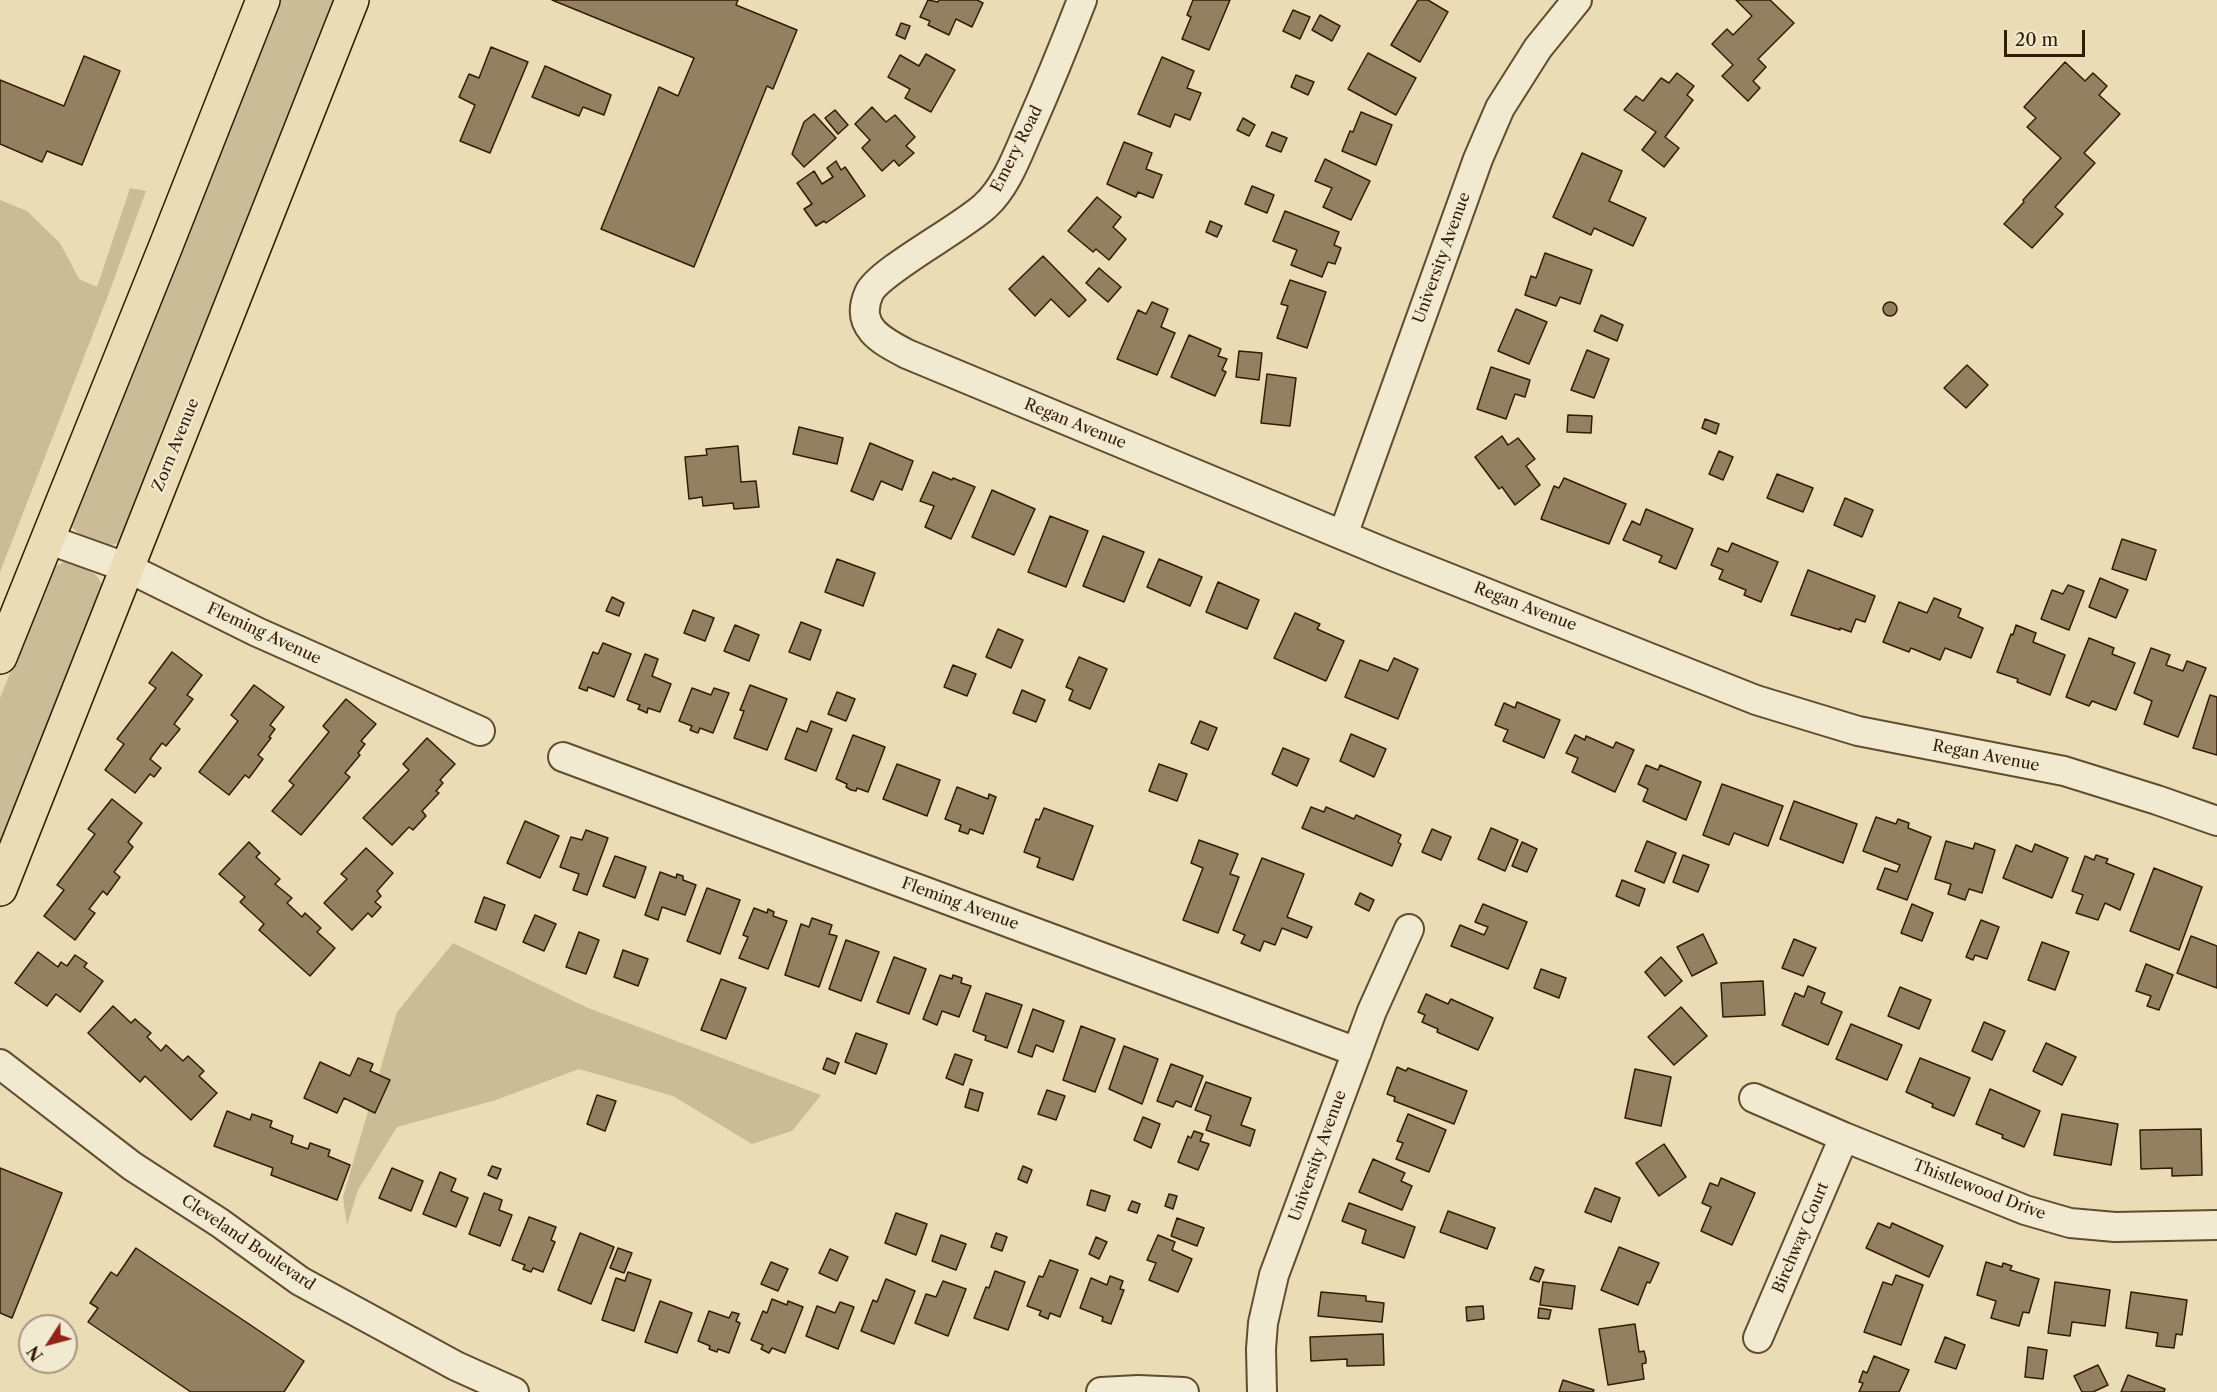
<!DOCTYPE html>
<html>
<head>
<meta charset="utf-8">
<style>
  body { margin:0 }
  #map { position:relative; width:2217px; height:1392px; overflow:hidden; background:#eaddb6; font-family:"Libre Caslon Text",serif }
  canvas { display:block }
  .north { position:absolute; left:18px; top:1314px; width:60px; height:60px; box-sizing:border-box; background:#f1e9d0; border:2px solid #a5977e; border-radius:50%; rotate:234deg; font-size:16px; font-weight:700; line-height:24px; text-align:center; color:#341b04 }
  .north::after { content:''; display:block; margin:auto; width:21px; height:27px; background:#8f2418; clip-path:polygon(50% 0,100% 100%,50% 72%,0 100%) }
  .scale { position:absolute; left:2004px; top:30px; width:81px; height:27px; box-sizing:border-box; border:3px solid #341b04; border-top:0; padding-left:8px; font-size:18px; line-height:21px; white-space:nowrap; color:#341b04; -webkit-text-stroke:4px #f1e9d0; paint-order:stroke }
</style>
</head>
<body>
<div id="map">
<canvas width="2217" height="1392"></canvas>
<div class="north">N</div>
<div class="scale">20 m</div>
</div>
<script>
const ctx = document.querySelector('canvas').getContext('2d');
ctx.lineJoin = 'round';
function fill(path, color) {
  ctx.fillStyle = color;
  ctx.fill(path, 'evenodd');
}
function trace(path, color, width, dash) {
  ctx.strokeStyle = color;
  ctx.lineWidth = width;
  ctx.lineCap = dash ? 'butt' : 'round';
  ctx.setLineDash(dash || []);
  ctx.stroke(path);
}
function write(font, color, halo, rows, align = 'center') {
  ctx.font = font + ' "Libre Caslon Text",serif';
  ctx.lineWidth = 4.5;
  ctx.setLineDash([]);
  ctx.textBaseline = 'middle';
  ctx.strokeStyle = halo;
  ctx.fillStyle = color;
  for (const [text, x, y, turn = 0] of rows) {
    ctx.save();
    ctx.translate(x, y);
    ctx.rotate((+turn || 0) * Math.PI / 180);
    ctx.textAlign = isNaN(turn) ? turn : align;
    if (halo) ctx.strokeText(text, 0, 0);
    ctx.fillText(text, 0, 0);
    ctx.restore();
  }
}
fill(new Path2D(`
  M278,0H340L126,535C124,537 122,540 120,542C106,551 81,537 72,527V515Z
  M130,188L146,191L109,293L0,572V200L27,211L60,243L79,279L97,287Z
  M64,562C81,568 99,569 103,589L0,846V698L49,575L56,566Z
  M453,943L588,1008L821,1095L792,1131L752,1144L673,1096L579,1069L496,1100L397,1127L358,1190L347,1225L343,1197L397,1012Z`), '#cbbc98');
const building = new Path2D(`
  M552,0H738L736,5L797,30L773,89L767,86L694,267L601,229L659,87L678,96L694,58Z
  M928,0L938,2L939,0H977L983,3L972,27L956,19L949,35L928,25L930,21L920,17Z
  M1193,0H1230L1209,50L1182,39L1191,17L1187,15Z
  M1418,0H1428L1448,12L1420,62L1391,45Z
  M1736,0H1770L1794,23L1758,59L1766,67L1753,81L1760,88L1748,101L1722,76L1733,65L1712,44L1727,29L1733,35L1752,16Z
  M1293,10L1310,17L1300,39L1283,31Z
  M1320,15L1340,26L1332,41L1312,30Z
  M901,23L910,26L905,39L896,35Z
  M491,47L528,62L490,153L460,141L475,105L459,97L469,74L479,78Z
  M1368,53L1416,78L1396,115L1348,89Z
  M926,54L955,70L931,112L905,98L910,89L888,77L900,55L919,66Z
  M84,56L120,71L82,165L47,151L42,162L0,144V80L64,106Z
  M1162,57L1194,71L1187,88L1201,93L1190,120L1175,114L1170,127L1138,114Z
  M2065,62L2085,81L2093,73L2107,86L2099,95L2120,114L2084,153L2095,163L2055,207L2063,214L2032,248L2004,224L2024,202L2023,200L2061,158L2027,127L2036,118L2024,107Z
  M545,66L611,95L604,115L583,107L579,116L532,97Z
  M1677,73L1694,86L1687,95L1693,100L1665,137L1679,148L1664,167L1642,150L1656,132L1624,110L1636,96L1643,101L1661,78L1669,83Z
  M1296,75L1314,82L1308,95L1291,87Z
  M872,107L886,122L895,115L915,137L906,146L914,153L899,166L894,160L882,171L862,148L870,140L855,124Z
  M835,110L848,125L838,134L825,118Z
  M1361,112L1392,125L1376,165L1342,151L1350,131L1353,132Z
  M814,114L836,138L804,167L792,154L804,122Z
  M1243,118L1255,125L1249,136L1237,130Z
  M1272,132L1287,138L1281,152L1266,146Z
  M1124,142L1152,153L1146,169L1162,175L1153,198L1138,192L1136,197L1107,184Z
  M1582,153L1622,171L1609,201L1646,218L1633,246L1594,228L1591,235L1553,217Z
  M1325,159L1370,181L1351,220L1323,207L1332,188L1315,181Z
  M836,161L841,170L845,167L865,196L826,223L824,221L816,226L804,209L812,204L797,183L814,171L822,184L833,177L827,168Z
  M1252,186L1274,195L1267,213L1245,204Z
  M1097,197L1121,217L1113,227L1126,239L1109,260L1096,249L1093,252L1068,231Z
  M1285,211L1339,232L1334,245L1341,248L1335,264L1328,262L1322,277L1291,265L1297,250L1273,241Z
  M1210,221L1222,226L1217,237L1206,232Z
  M1545,253L1592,270L1580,304L1560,297L1556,306L1525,295L1531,276L1536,278Z
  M1043,256L1086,300L1069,317L1051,299L1035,316L1009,289Z
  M1099,268L1121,287L1108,302L1086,283Z
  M1290,280L1326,292L1307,348L1277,338L1288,306L1281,304Z
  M1883 309a7 7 0 1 1 14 0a7 7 0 1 1-14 0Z
  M1152,302L1168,309L1161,327L1175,333L1157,375L1117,359L1138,310L1146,314Z
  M1516,309L1547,322L1529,364L1498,351Z
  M1601,315L1623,325L1617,341L1594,331Z
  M1189,335L1221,349L1218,356L1227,359L1222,370L1226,372L1215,396L1171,377Z
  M1587,350L1609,359L1594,398L1571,390Z
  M1239,351L1262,353L1259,380L1236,377Z
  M1967,365L1988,385L1966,408L1944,388Z
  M1491,367L1530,380L1525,397L1515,394L1506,419L1477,409Z
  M1267,374L1296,378L1290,426L1261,423Z
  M1568,415L1592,416L1591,433L1567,432Z
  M1705,419L1719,424L1716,434L1702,428Z
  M799,427L843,438L837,464L793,454Z
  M1502,436L1508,445L1518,438L1535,459L1526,466L1540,485L1515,505L1502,487L1499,489L1475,457Z
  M870,443L913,461L902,490L881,481L873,500L851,491Z
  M738,446L741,482L756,481L759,507L734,509L733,503L703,506L702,497L689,499L685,457L707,455L706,449Z
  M1719,451L1733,457L1723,480L1709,474Z
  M933,472L952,480L953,478L975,487L951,539L925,527L934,506L920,501Z
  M1777,474L1813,488L1803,512L1767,498Z
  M1564,478L1626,504L1609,544L1541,519L1554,486L1559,488Z
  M992,490L1035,509L1014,555L972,537Z
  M1845,498L1873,510L1862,537L1834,525Z
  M1646,509L1693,529L1676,569L1659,562L1662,556L1623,540L1632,521L1640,525Z
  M1050,516L1088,531L1066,587L1028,572Z
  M1103,536L1144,552L1124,602L1083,586Z
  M2122,539L2156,550L2146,580L2112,569Z
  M1732,543L1778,562L1761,602L1744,595L1746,590L1719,579L1723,570L1711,565L1718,548L1728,552Z
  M837,559L875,573L863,606L825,592Z
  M1159,559L1202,577L1190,606L1147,587Z
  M1808,570L1875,596L1865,622L1856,619L1851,632L1840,628V630L1791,615Z
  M2100,578L2128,590L2116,618L2089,607Z
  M1218,582L1259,600L1247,629L1206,612Z
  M2068,585L2084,591L2069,630L2041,619L2052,590L2063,594Z
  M612,597L624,603L619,616L606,611Z
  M1934,598L1961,609L1958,617L1983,628L1971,658L1945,648L1940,660L1911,648L1909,652L1883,642L1899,602L1927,613Z
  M693,610L714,618L705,641L684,633Z
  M1295,613L1320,624L1317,629L1344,641L1326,681L1274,658Z
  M801,622L821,630L810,660L789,652Z
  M735,625L759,635L749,661L724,651Z
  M2016,625L2036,633L2033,642L2065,655L2050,695L2017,682L2018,679L1997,672L2011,634L2013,635Z
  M998,629L1023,640L1011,668L986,657Z
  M2089,638L2114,648L2112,654L2135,663L2116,710L2092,701L2089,706L2066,697Z
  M603,643L631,654L614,697L588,687L587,691L579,688L593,652L598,654Z
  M2151,648L2170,655L2166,665L2183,671L2187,661L2206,668L2178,737L2144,724L2152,701L2134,693Z
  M172,652L202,675L187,695L193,699L174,724L180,729L166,746L162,743L150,759L161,768L154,777L150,774L135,793L105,770L124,744L117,739L156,688L149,683Z
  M645,654L658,659L652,676L671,684L660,712L648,708L647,713L643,711L638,709L640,705L627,700Z
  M1079,657L1107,669L1090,709L1069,700L1073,690L1066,687Z
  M1394,658L1418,669L1398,719L1345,697L1360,660L1388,671Z
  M953,665L976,674L967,696L944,687Z
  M254,685L284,707L270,725L275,729L269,737L271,738L258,755L263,759L249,778L245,775L229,795L199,772L238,721L231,715Z
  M750,685L787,699L767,750L734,738L744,711L740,710Z
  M692,688L711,695L714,688L729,693L713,733L700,728L698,733L695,732L690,730L692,726L679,721Z
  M1022,690L1045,700L1036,722L1013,713Z
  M837,692L855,699L846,721L828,714Z
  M2210,695L2217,697V755L2193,748Z
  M346,699L376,724L361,741L365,744L358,753L360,755L345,773L350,777L301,835L272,811L294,785L289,781L329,732L323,726Z
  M1517,702L1560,720L1544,758L1503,741L1508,730L1495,725L1504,703L1515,708Z
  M811,721L832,729L816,771L785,759L797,728L807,732Z
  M1200,721L1217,728L1208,750L1191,743Z
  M1351,734L1386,749L1374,777L1340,761Z
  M853,735L885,747L868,792L857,788L856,791L851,790L846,787L847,784L836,779Z
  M1575,735L1585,740L1586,736L1613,748L1616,742L1634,750L1615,792L1572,772L1578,758L1566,753Z
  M427,738L455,764L440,780L443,783L436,791L439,793L422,811L426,816L413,830L409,827L392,845L363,818L409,770L403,764Z
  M1283,748L1309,759L1297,786L1272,774Z
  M897,764L940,780L927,816L883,799Z
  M1159,764L1187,774L1177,801L1149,791Z
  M1646,765L1658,770L1660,765L1701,782L1686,820L1643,801L1648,789L1638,784Z
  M1722,784L1783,806L1768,846L1734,833L1729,845L1703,835Z
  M957,787L988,799L989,794L996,797L983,834L970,829L968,834L959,831L961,825L945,819Z
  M112,799L142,823L128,842L133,847L114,872L120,877L107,895L103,891L89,909L95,913L75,940L44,916L64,890L57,885L95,834L88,829Z
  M1794,801L1857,824L1843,863L1780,839Z
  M1311,807L1324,812L1326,807L1354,819L1356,815L1401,835L1398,842L1401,844L1392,866L1302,828Z
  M1044,808L1093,826L1073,880L1037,867L1040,858L1024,852L1036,819L1039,820Z
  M1876,817L1896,824L1898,819L1909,823L1908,828L1931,837L1907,900L1877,889L1885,868L1897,872L1900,865L1863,851Z
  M525,821L559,836L540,878L507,863Z
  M1491,828L1518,840L1505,871L1478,859Z
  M1432,829L1451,837L1441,860L1422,852Z
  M586,830L608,838L587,895L573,890L579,874L560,867L571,837L582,840Z
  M1199,840L1238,854L1230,874L1239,877L1218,933L1183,920L1203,868L1191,863Z
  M1647,841L1676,853L1664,883L1635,871Z
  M1946,841L1973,849L1975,843L1995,850L1982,893L1969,889L1965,900L1948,894L1951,884L1935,879Z
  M249,842L260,853L256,857L280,879L275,884L292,898L287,903L302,917L305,913L321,928L317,932L335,948L310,976L259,930L264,924L240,902L245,897L219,874Z
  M1522,842L1537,849L1527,872L1512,866Z
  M2035,844L2068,858L2052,898L2003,878L2016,845L2032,852Z
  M366,848L393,873L377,891L381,896L375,902L381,907L372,917L368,913L352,930L324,903L347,879L341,874Z
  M1683,855L1709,865L1698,892L1673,882Z
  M2096,855L2108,859L2106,863L2134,874L2120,910L2105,903L2098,920L2076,913L2083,895L2072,891L2085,856L2094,860Z
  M615,856L646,867L635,898L603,886Z
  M1262,858L1304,874L1287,917L1312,927L1307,938L1282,928L1275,945L1264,941L1260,951L1241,943L1245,935L1233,930Z
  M2154,868L2202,887L2179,950L2130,931Z
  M660,872L676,878L677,874L683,876V880L696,885L685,915L662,907L658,920L645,915Z
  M1622,880L1645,889L1639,906L1616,896Z
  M707,888L740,900L720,954L687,941Z
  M1360,893L1374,900L1369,911L1355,904Z
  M484,897L505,905L496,930L475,922Z
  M1483,904L1527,922L1508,969L1451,946L1460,925L1484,935L1488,927L1475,922Z
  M1912,904L1933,913L1922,941L1901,933Z
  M754,908L767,913L768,909L774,912L773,916L787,921L768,969L739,958L748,937L743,935Z
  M535,915L556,924L544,951L523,942Z
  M812,918L832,925L829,934L837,936L819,987L785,975L801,924L809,927Z
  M1981,920L1999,927L1987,959L1975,955L1973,960L1966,957Z
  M579,932L599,940L586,974L566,967Z
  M1703,934L1717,963L1692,976L1677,947Z
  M2191,936L2217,946V988L2177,973Z
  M1794,939L1816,948L1803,976L1782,968Z
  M846,940L879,952L861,1001L829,989Z
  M2042,942L2069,952L2055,990L2028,980Z
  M623,950L648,959L638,986L614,977Z
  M38,952L58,967L61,962L67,966L75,955L87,963L84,967L103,981L80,1012L56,994L47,1006L15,983Z
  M894,957L926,969L909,1014L877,1002Z
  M1661,957L1682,981L1665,996L1645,972Z
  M2146,964L2173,975L2159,1010L2147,1006L2151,996L2136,991Z
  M1541,969L1566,978L1559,998L1534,988Z
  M940,975L952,979L953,975L962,978L961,983L971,986L959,1017L942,1011L937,1025L923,1019Z
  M721,979L746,988L726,1039L701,1030Z
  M1763,981L1765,1015L1723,1017L1721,983Z
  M1808,986L1825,993L1821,1003L1842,1012L1828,1045L1782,1025L1795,993L1804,997Z
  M1900,987L1931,1000L1919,1029L1888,1016Z
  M986,993L1022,1005L1007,1048L985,1040L986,1036L973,1031Z
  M1426,994L1448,1004L1451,999L1493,1018L1478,1050L1437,1032L1438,1029L1422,1022L1425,1015L1418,1012Z
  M113,1006L131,1023L135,1019L151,1033L147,1037L161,1051L166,1045L183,1061L188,1056L204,1071L199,1076L217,1093L191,1120L145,1076L140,1082L88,1033Z
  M1681,1007L1707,1036L1674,1065L1648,1037Z
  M1033,1009L1064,1021L1053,1052L1036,1045L1032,1057L1018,1052Z
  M1984,1022L2005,1031L1992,1060L1972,1051Z
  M1851,1024L1902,1045L1887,1080L1836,1059Z
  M1081,1026L1115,1039L1095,1092L1063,1080Z
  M856,1033L887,1044L876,1074L845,1062Z
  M2046,1043L2076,1057L2062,1085L2033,1071Z
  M1124,1046L1158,1059L1142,1104L1109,1089Z
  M955,1054L972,1060L963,1085L946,1078Z
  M358,1058L373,1064L370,1071L390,1080L375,1113L344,1098L337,1113L304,1098L320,1062L350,1076Z
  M827,1058L839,1063L835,1074L823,1069Z
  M1920,1058L1970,1078L1954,1116L1932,1107L1933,1104L1906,1092Z
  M1171,1064L1203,1076L1191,1107L1176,1101L1173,1107L1157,1101Z
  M1397,1067L1406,1071L1408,1068L1467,1091L1454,1124L1394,1101L1395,1097L1387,1094Z
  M1635,1069L1671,1077L1661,1126L1625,1118Z
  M1206,1082L1251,1098L1241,1125L1255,1130L1250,1146L1206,1130L1211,1116L1195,1110Z
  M970,1089L983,1093L978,1111L965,1107Z
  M1990,1089L2040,1111L2024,1147L2002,1138L2003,1135L1976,1124Z
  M1047,1090L1065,1096L1056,1120L1038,1114Z
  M597,1095L616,1101L605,1131L587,1124Z
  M227,1111L250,1120L252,1114L272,1121L270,1127L293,1136L291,1143L308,1149L310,1143L330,1150L328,1156L350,1165L337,1200L271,1175L273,1168L214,1146Z
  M1408,1114L1446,1130L1429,1172L1396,1159L1403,1143L1397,1141Z
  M2062,1114L2118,1124L2111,1165L2054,1155Z
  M1143,1117L1160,1124L1151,1148L1134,1140Z
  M2201,1129L2202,1175L2172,1176V1168L2141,1169L2140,1130Z
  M1194,1131L1203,1134L1200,1141L1209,1144L1198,1170L1178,1162L1188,1136L1191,1138Z
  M1664,1144L1686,1177L1659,1196L1636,1163Z
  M1373,1159L1405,1173L1401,1181L1412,1186L1402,1210L1359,1192Z
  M492,1166L501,1169L497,1179L488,1175Z
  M1023,1166L1032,1170L1027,1183L1018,1179Z
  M0,1168L62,1193L12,1318L0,1313Z
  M392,1168L423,1181L411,1211L379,1198Z
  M440,1172L456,1179L451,1191L468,1198L456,1227L423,1214Z
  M1721,1178L1755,1193L1732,1245L1701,1231L1711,1207L1702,1203L1710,1183L1718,1186Z
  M1595,1188L1620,1198L1611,1222L1585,1212Z
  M1091,1190L1110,1196L1105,1211L1087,1205Z
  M484,1193L502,1200L499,1210L512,1215L500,1246L469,1234Z
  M1169,1194L1177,1196L1173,1209L1165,1206Z
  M1132,1201L1140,1204L1137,1213L1128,1210Z
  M1349,1203L1415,1227L1404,1258L1362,1243L1366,1230L1342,1221Z
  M1448,1211L1495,1228L1487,1249L1440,1232Z
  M896,1213L927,1224L916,1255L885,1243Z
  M529,1217L556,1227L551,1240L555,1242L543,1272L533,1268L531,1272L523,1269L525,1265L512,1260Z
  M1177,1218L1204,1228L1197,1246L1171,1236Z
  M1878,1223L1890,1228L1892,1223L1943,1246L1929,1277L1866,1248Z
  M580,1233L614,1247L591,1304L558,1290Z
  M996,1233L1007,1237L1002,1251L991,1247Z
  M941,1235L966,1244L956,1270L932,1261Z
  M1158,1235L1175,1242L1172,1250L1192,1259L1178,1292L1149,1280L1156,1263L1147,1260Z
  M1096,1237L1107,1242L1099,1259L1089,1254Z
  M1619,1247L1659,1263L1650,1283L1647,1282L1638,1305L1601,1290Z
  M136,1248L304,1361L284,1392H191L88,1322L98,1308L90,1303L111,1272L117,1276Z
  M618,1248L632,1253L624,1273L610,1268Z
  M830,1249L848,1257L837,1281L819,1273Z
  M1050,1260L1078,1270L1060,1317L1050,1313L1048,1319L1039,1315L1041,1311L1027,1306L1039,1276L1043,1277Z
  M771,1262L788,1269L778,1291L761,1284Z
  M1986,1262L2002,1267L2003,1263L2012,1266L2010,1270L2039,1279L2029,1313L2023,1312L2019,1326L1991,1318L1996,1301L1977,1295Z
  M1535,1267L1544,1270L1539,1282L1530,1279Z
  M995,1271L1025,1282L1008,1330L974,1318L986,1287L989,1288Z
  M628,1272L651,1280L634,1331L602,1320L616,1278L625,1281Z
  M1896,1275L1923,1285L1901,1345L1864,1332L1883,1282L1892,1285Z
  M1110,1276L1123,1281L1120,1289L1124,1290L1111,1324L1102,1321L1103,1317L1080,1308L1091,1278L1107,1285Z
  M886,1279L915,1291L894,1344L861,1331L873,1300L877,1302Z
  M943,1281L966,1289L948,1336L915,1323L926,1294L936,1297Z
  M1543,1282L1575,1286L1572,1309L1540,1305Z
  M2055,1282L2110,1290L2105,1326L2072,1322L2070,1336L2048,1333Z
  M1321,1292L1366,1296V1301L1384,1303L1382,1322L1318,1316Z
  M2131,1292L2187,1300L2182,1335L2176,1334L2174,1348L2156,1346L2158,1333L2126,1328Z
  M772,1299L787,1305L788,1301L803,1307L785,1353L772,1348L769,1353L761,1349L763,1345L751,1340L763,1311L767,1313Z
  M660,1301L692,1313L677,1353L645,1342Z
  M840,1302L854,1307L838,1349L806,1336L817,1306L835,1313Z
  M1483,1306L1484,1319L1467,1321L1466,1307Z
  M1539,1308L1551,1310L1549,1319L1538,1318Z
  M709,1311L729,1318L732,1312L739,1314L736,1321L740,1323L729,1353L718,1349L717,1352L709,1349L710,1346L698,1341Z
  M1635,1324L1639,1352L1644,1351L1646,1359V1363L1642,1364L1644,1379L1608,1385L1599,1329Z
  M1383,1334L1384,1365L1347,1366V1359L1311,1361L1310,1337Z
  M1945,1337L1965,1345L1956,1369L1935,1362Z
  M2028,1347L2047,1350L2043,1379L2025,1377Z
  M1874,1356L1909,1370L1899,1392H1859L1863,1383L1859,1382L1862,1374L1863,1371L1867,1373Z
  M2098,1365L2108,1385L2093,1392H2082L2074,1376Z
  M2128,1375L2165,1389L2164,1392H2121Z
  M1563,1380L1594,1390L1593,1392H1559Z`);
fill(building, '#938061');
trace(building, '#341b04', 1.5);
const minor = new Path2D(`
  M1082,0C1065,44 1047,88 1028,131C1017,156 1006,187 985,206C962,228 879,271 869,293C854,327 882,341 907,354L1388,554L1756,700L1858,731L2064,771L2157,800L2217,821
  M1343,535L1478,159L1500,108L1538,48L1577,0
  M47,539L128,568L257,632L480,731
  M563,757L1357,1052
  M0,1064L132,1166L220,1223L300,1281L456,1366L514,1392
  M1754,1098L1844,1137L2025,1210L2070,1223L2115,1227L2217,1225
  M1758,1338L1844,1137
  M1101,1392L1138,1390L1184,1392
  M1262,1392L1261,1349L1263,1323L1274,1275L1372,1011L1409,929`);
const major = new Path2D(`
  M0,657L165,248L263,0
  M0,889L352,0`);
trace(minor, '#624c30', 32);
trace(major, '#341b04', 36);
trace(minor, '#f1e9d0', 28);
trace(major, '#eaddb6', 33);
write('16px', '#341b04', '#f1e9d0', [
  ["Emery Road",1017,149,-63],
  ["University Avenue",1442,258,-70],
  ["Regan Avenue",1075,424,22],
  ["Zorn Avenue",176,445,-68],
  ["Regan Avenue",1525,607,21],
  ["Fleming Avenue",264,634,25],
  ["Regan Avenue",1986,756,11],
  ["Fleming Avenue",960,904,20],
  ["University Avenue",1318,1156,-70],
  ["Thistlewood Drive",1979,1190,21],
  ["Birchway Court",1801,1238,-67],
  ["Cleveland Boulevard",248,1243,34]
]);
</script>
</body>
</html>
